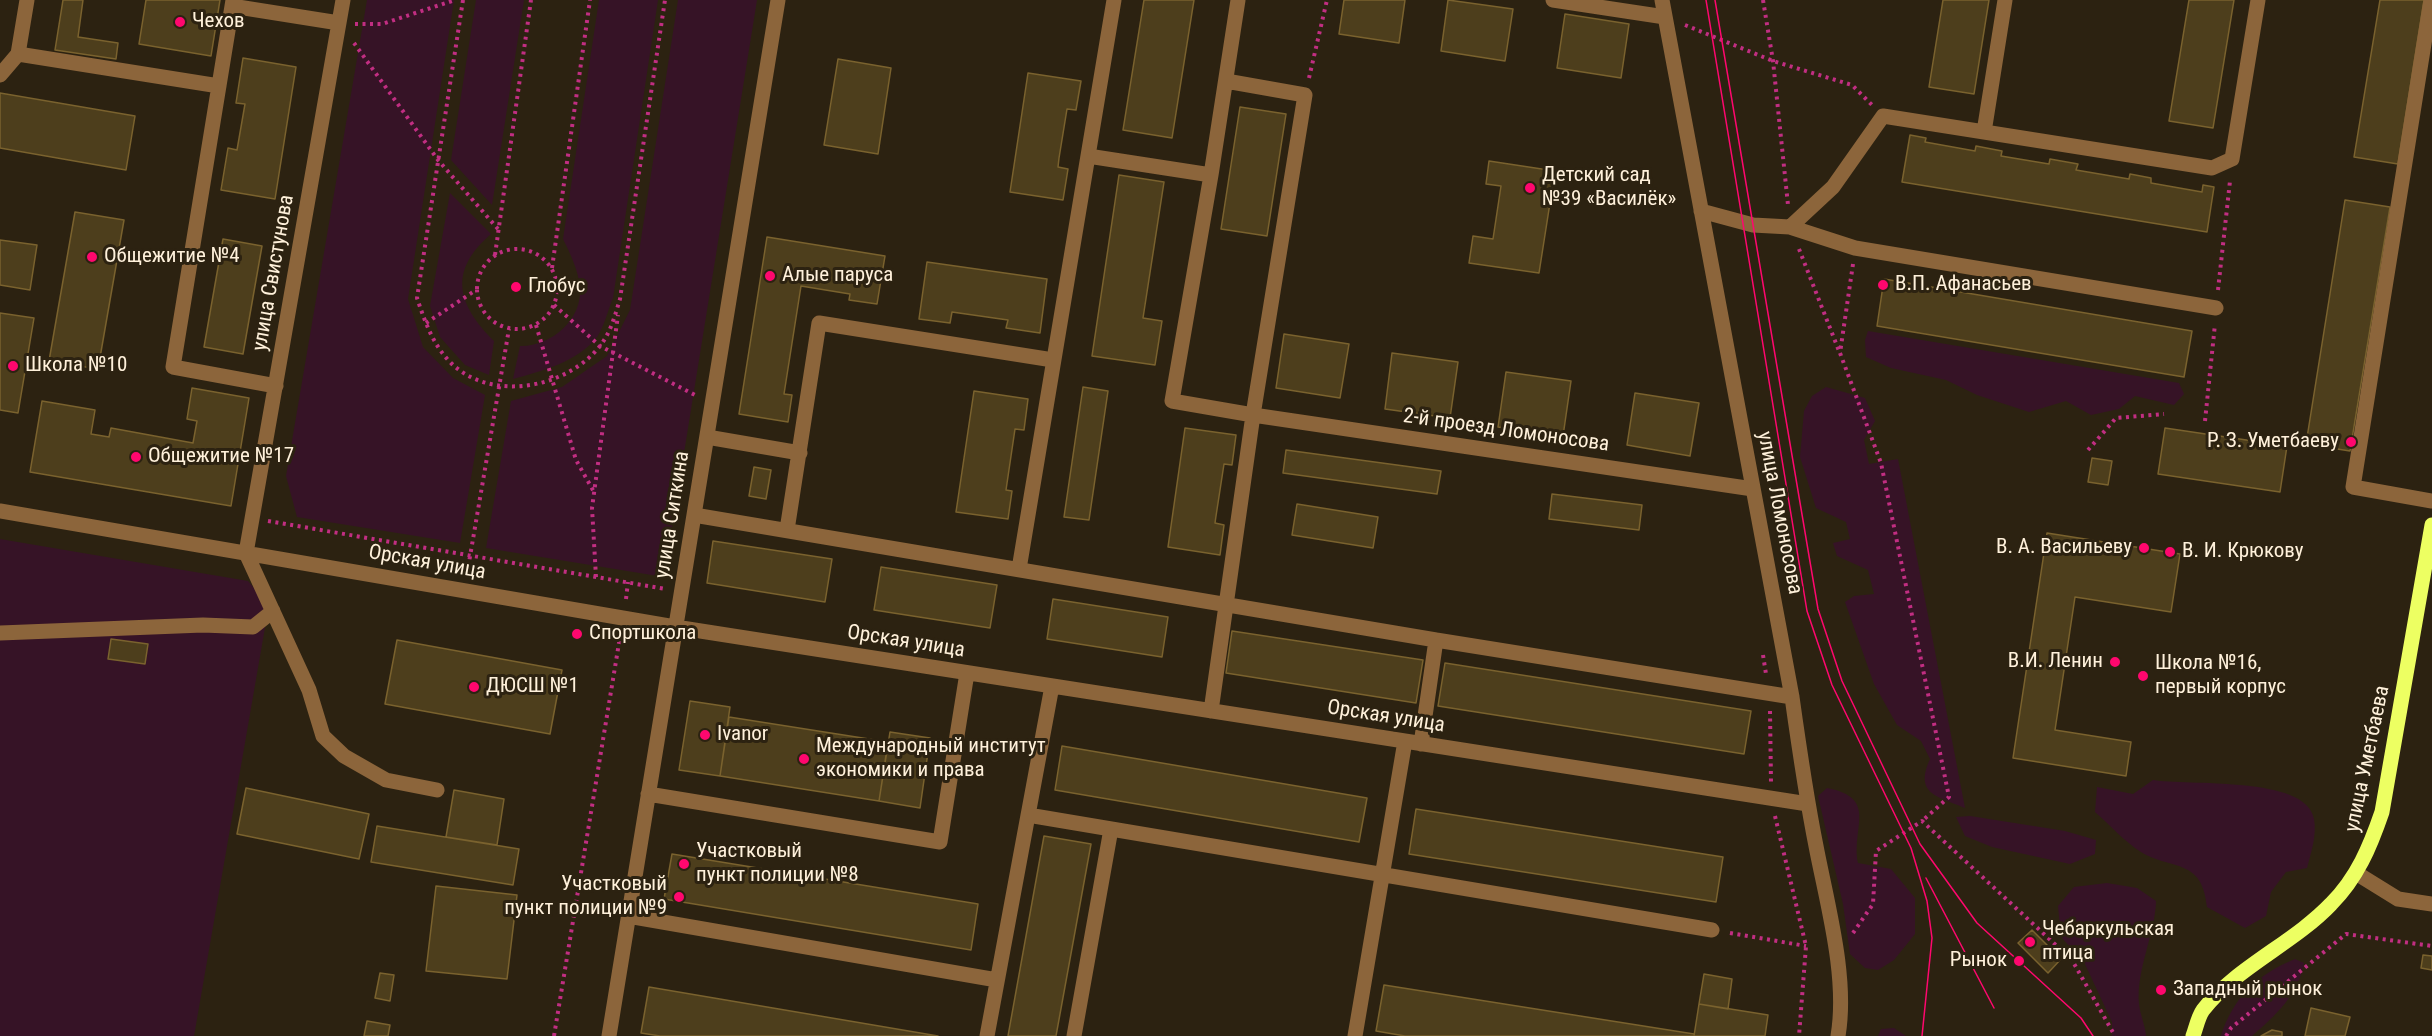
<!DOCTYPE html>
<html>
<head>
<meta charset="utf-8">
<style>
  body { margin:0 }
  canvas { display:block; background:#2c2211 }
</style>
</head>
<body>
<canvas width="2432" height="1036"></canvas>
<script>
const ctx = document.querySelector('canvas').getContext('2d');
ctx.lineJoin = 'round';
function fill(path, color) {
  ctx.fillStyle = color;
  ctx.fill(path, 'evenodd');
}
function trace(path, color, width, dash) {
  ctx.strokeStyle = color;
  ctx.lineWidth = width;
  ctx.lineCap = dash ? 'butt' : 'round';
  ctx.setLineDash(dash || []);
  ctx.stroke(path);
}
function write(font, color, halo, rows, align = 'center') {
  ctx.font = font + ' "Roboto Condensed",sans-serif';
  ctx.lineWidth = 6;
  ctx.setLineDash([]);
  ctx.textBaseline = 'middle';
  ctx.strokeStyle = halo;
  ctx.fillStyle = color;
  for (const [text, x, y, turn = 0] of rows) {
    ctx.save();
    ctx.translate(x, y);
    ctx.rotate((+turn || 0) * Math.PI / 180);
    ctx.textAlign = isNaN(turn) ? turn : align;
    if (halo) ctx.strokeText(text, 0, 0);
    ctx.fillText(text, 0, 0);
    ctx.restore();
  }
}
fill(new Path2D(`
  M367,0H454L408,299L423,347L453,378L485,395L460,543L297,517L286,476Z
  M476,0H524L492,205L451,160Z
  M599,0H658L613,298C608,310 604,327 597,337C577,362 542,371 513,379L520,346C550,347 583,320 580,287C578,270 571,255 563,239Z
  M678,0H757L664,577L486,548L511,401L562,387L607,356L630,310Z
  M450,193L491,234C448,271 457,304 494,341L489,375L465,365L440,337L430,306Z
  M1868,331L2179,383L2184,394L2174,405L2135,396L2119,409L2091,415L2066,401L2029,412L1977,395L1946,380L1891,368L1866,357L1865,340Z
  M1826,387L1865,398L1875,421L1864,440L1869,464L1898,459L1965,808C1937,796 1914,794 1930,759L1921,741L1897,725L1874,684L1845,602L1854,596L1874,594L1868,570L1837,556L1833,543L1850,539L1846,522L1816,508L1800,457L1804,411L1812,396Z
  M0,539L248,581L262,597L267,616L194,1036H0Z
  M2153,780C2186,786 2307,775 2314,819C2317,835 2311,853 2307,868L2286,872L2271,892L2266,916L2245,928L2207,907C2202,857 2172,871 2141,852C2125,842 2110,825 2095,812L2097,787L2133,794Z
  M1827,788C1879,798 1851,828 1858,863L1891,869L1915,898V934L1894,960L1878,970L1865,968L1850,954L1843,904L1818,796Z
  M1970,816L2065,831L2096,840L2095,854L2070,864L1992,847L1965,836L1956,817Z
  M2107,883L2137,888L2156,901C2155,935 2136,969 2139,1004C2140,1014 2145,1025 2146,1036H2112V1022L2084,962L2061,937L2058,906L2074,887Z
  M2295,959L2304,963C2298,995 2276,1015 2252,1036H2221C2233,997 2258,974 2295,959Z
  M1894,1028L1906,1036H1878L1881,1029Z`), '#361326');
const building = new Path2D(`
  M63,0H83L78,37L118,43L116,59L55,50Z
  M146,0H220L211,56L139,44Z
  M1144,0H1194L1172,138L1123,130Z
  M1344,0H1405L1399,43L1339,34Z
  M1448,0L1513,9L1505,61L1441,51Z
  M1943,0H1989L1974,94L1929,87Z
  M2189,0H2234L2213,128L2169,121Z
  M2380,0H2424L2398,164L2354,157Z
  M1565,14L1629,24L1621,78L1557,68Z
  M243,58L296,67L275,199L221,190L228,148L237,150L245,104L236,103Z
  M838,59L891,68L878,154L824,145Z
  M1028,73L1081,81L1076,110L1067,109L1059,158L1058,167L1068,169L1063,200L1010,192Z
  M0,93L135,116L126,170L0,148Z
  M1240,107L1286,114L1267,236L1221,229Z
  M1910,135L1926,138L1925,142L1975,151L1976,146L2002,151L2001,156L2049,164L2050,159L2078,164L2076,170L2129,179L2130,174L2151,178V183L2202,192L2203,185L2214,187L2207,232L1902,182Z
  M1489,161L1555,171L1539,273L1469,263L1473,236L1493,239L1501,186L1486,184Z
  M1119,175L1164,182L1143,318L1162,321L1155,365L1092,356Z
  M2345,200L2390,207L2350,451L2306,444Z
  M75,212L124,220L98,369L49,361Z
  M767,237L885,256L877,304L849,300L850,294L801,286L784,394L792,395L788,422L739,414Z
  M223,239L262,246L243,354L204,347Z
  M0,240L37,245L30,290L0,285Z
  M927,262L1047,279L1040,333L1006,328L1008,320L952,312L950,323L919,319Z
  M1884,279L2192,331L2184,377L1877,326Z
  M0,313L34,318L18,413L0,410Z
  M1284,334L1349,344L1340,398L1276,388Z
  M1392,353L1458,362L1450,418L1385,409Z
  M1506,372L1571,381L1563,436L1498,427Z
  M1083,387L1108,391L1089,520L1064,517Z
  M192,388L249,398L231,506L30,472L42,401L95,410L91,434L109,437L111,428L193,443L197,421L187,419Z
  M974,391L1028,399L1024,430L1015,429L1006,490L1012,491L1008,519L956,512Z
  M1635,393L1699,403L1690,456L1627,445Z
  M1185,428L1236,435L1232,465L1224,464L1216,516L1215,523L1224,525L1220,555L1168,547Z
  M2165,428L2287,446L2280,492L2158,474Z
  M1286,450L1441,471L1437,494L1283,473Z
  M2092,458L2112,461L2108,485L2088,482Z
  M754,467L771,470L766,499L749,496Z
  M1552,494L1642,505L1639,530L1549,519Z
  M1297,504L1378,517L1373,548L1292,535Z
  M2047,533L2180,554L2171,612L2075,597L2055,730L2131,742L2126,776L2013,758Z
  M713,541L832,559L825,602L707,583Z
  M881,567L997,585L990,628L874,610Z
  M1053,599L1168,617L1162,657L1047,639Z
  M1232,631L1423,660L1416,703L1226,673Z
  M111,639L148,644L145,664L108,659Z
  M397,640L562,670L550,734L385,704Z
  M1445,663L1751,711L1744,754L1438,706Z
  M690,701L730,707L720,776L679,770Z
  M729,717L888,742L879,801L720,776Z
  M890,732L930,738L920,808L879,801Z
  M1062,746L1367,798L1359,842L1055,790Z
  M246,788L369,814L359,859L237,834Z
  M454,790L504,799L497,845L446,837Z
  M1416,809L1723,857L1716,902L1409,854Z
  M377,826L519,849L513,885L371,862Z
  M1044,836L1091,844L1056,1036H1008Z
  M672,854L978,904L971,950L664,899Z
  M436,886L517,895L507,979L426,971Z
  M2032,930L2061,959L2048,973L2018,943Z
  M2423,955L2432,956V970L2421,968Z
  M380,973L394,975L390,1001L375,998Z
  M1704,974L1732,979L1728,1009L1699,1004Z
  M1384,985L1694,1034V1036H1405L1376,1031Z
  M649,987L938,1036H660L641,1033Z
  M1699,1004L1768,1015L1765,1036H1694Z
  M2311,1008L2350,1017L2345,1036H2305Z
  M367,1021L390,1025L388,1036H364Z
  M2272,1030L2282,1032V1036H2261Z`);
fill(building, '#4d3e1c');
trace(building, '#7a622e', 1.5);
trace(new Path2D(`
  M463,0L417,298C425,322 433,345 451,363C492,403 567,388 600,346C611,332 615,315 620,299L665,0
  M1763,0L1773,61L1788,205
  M355,24H382L455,0
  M1685,25L1773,61L1852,85L1872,105
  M354,43L438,160L498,229
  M1309,78L1327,0
  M477 289a40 40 0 1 1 80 0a40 40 0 1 1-80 0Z
  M1799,249L1839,351
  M495,255L531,0
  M1853,264L1840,353L1881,463L1949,797L1922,821
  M552,268L590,0
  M2218,290L2230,181
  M554,305L600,346L697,396
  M426,323L476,290
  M536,325L576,460L594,492
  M2205,421L2215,324
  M2088,450L2116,418L2164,414
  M268,521L666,589
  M467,574L509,329
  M596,577L592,508L618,315
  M626,599L628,582
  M1763,655L1766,674
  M1770,711L1771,782
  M1775,816L1806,946L1799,1036
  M1730,933L1806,946
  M1853,933L1873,904L1876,851L1922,821L2072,960L2115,1036
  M554,1036L620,637
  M2226,1036L2231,1028L2346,934L2432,946`), '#c12e82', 4, [3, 4.5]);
trace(new Path2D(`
  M233,0L173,367L276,386
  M343,0L246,553L309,690L323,736L344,756L386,780L437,790
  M1553,0L1665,17
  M1662,0L1792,697C1799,747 1806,796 1816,846C1827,904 1848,977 1838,1036
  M2431,0L2353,487L2432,501
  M232,6L339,23
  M18,54L27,0
  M0,75L18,54L219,86
  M1984,132L2005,0
  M1088,156L1211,175L1238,0
  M1211,175L1172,401L1253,415L1305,95L1226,81
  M1701,211L1753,225L1790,227L1855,248L2216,308
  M1790,227L1833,187L1883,116L2212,168L2232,159L2258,0
  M707,437L800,453
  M0,511L675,627L1808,804
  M694,515L1436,640L1421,744
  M787,530L819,323L1053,360
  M1019,569L1114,0
  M0,633L203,625L253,627L273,611
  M1436,640L1792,697
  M1211,711L1253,415L1753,489
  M648,794L940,842L967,673
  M1028,815L1712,930
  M2356,873L2398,899L2432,904
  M628,916L997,980
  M609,1036L778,0
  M987,1036L1052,686
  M1074,1036L1111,829
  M1355,1036L1405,741`), '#8c653b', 15);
trace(new Path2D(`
  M2193,1036C2196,1028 2198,1017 2203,1010C2235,968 2294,943 2331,904C2357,878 2370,847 2382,812L2432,525`), '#edff62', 15);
trace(new Path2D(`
  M1706,0L1807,611L1832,685L1911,848L1927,901L1932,938L1922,1036
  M1715,0L1818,609L1842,681L1920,844L1977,923L2081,1018L2093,1036
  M1926,878L1994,1008`), '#ff076e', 1.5);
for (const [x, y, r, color] of [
  [180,22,6,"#ff076e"],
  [1530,188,6,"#ff076e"],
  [92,257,6,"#ff076e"],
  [770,276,6,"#ff076e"],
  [1883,285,6,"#ff076e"],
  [516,287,6,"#ff076e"],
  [13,366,6,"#ff076e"],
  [2351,442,6,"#ff076e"],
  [136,457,6,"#ff076e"],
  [2144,548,6,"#ff076e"],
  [2170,552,6,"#ff076e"],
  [577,634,6,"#ff076e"],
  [2115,662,6,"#ff076e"],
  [2143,676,6,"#ff076e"],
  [474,687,6,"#ff076e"],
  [705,735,6,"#ff076e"],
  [804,759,6,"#ff076e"],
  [684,864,6,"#ff076e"],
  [679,897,6,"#ff076e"],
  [2030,942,6,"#ff076e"],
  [2019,961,6,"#ff076e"],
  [2161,990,6,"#ff076e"]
]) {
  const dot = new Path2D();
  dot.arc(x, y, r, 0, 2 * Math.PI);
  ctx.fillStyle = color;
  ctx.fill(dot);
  trace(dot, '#2c2211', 2);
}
write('21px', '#fff1db', '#2c2211', [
  ["Чехов",192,22],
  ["Детский сад",1542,176],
  ["№39 «Василёк»",1542,200],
  ["Общежитие №4",104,257],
  ["Алые паруса",782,276],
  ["В.П. Афанасьев",1895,285],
  ["Глобус",528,287],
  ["Школа №10",25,366],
  ["Р. З. Уметбаеву",2339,442,"right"],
  ["Общежитие №17",148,457],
  ["В. А. Васильеву",2132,548,"right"],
  ["В. И. Крюкову",2182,552],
  ["Спортшкола",589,634],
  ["В.И. Ленин",2103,662,"right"],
  ["Школа №16,",2155,664],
  ["первый корпус",2155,688],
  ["ДЮСШ №1",486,687],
  ["Ivanor",717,735],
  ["Международный институт",816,747],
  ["экономики и права",816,771],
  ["Участковый",696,852],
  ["пункт полиции №8",696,876],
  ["Участковый",667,885,"right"],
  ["пункт полиции №9",667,909,"right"],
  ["Чебаркульская",2042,930],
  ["птица",2042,954],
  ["Рынок",2007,961,"right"],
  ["Западный рынок",2173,990]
], 'left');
write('21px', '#fff1db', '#2c2211', [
  ["улица Свистунова",274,273,-80],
  ["2-й проезд Ломоносова",1506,431,8],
  ["улица Ломоносова",1779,513,79],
  ["улица Ситкина",673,515,-81],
  ["Орская улица",427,563,10],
  ["Орская улица",906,642,9],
  ["Орская улица",1386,717,9],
  ["улица Уметбаева",2368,759,-78]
]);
</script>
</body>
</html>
